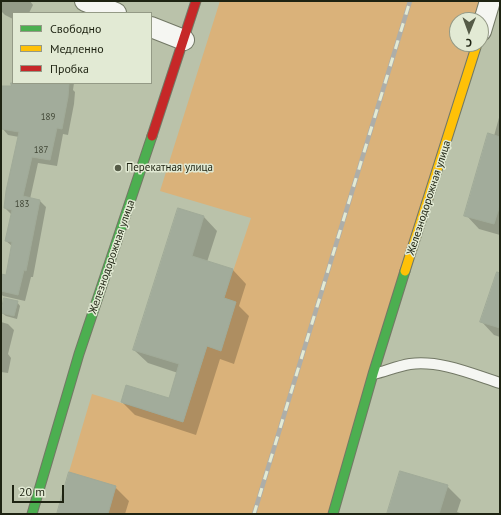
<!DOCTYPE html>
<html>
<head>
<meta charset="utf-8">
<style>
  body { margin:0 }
  #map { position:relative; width:501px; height:515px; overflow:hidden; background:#bac2aa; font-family:"PT Sans",sans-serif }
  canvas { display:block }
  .frame { position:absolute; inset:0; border:2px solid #1e2312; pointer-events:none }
  .legend { position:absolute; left:12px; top:12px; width:140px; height:72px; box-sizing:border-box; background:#e2ead4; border:1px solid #949a86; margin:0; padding:5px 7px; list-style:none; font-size:12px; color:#1e2312 }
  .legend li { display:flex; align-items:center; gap:8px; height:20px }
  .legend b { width:20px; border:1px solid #949a86 }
  .north { position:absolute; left:449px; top:12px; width:40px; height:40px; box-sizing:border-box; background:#e2ead4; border:1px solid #949a86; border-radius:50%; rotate:181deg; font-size:11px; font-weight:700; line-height:16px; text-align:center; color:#1e2312 }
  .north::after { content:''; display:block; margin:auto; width:14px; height:18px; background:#555b47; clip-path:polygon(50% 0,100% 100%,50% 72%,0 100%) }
  .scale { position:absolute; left:12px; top:485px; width:52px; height:18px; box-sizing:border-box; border:2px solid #1e2312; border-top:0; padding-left:5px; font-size:12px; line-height:14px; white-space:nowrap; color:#1e2312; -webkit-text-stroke:3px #e2ead4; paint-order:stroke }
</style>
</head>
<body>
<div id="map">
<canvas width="501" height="515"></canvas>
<div class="frame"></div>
<ul class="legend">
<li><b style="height:5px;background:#4caf50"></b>Свободно</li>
<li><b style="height:5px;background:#ffc107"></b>Медленно</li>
<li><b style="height:5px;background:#c62828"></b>Пробка</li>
</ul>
<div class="north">С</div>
<div class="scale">20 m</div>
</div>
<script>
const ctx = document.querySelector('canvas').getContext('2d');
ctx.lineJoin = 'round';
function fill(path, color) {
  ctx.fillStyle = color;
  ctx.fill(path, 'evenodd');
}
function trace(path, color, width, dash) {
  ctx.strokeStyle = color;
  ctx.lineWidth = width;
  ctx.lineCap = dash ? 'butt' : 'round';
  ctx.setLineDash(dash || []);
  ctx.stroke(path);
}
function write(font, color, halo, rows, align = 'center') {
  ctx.font = font + ' "PT Sans",sans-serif';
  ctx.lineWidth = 3;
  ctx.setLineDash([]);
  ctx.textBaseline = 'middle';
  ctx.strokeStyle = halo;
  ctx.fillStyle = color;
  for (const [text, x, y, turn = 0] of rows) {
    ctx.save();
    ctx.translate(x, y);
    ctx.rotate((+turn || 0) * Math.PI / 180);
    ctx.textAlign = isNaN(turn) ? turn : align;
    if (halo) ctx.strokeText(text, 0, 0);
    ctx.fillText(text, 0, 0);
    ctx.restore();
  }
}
fill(new Path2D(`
  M220,1H490L481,20H457V44H477L333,514H108L69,472L92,394L183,422L207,346L221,350L236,302L224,298L251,218L160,191Z`), '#dab27a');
fill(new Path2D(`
  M1,1H30L33,5L29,13H13V19L5,15L1,11Z
  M13,79V83H74L73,90L75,92L74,104L68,135L63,134L57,166L38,163L30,199L39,200L46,207L33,277H31L25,301L3,296L1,294V275L7,276L12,246L6,241L12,215L5,208L19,137L8,135L2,128L1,87H12Z
  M500,114V235L479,229L466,215L494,136Z
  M179,209L204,217L217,231L207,262L233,270L246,284L239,306L249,316L234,364L220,359L196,435L135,415L122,402L169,400L178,373L148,363L134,350Z
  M498,272L500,273V337L494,335L481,321L488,305Z
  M17,302L20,306L17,319L6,316L2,313Z
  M1,322L8,324L14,330L8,354L11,358L8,373L1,372Z
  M447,486L461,500L457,512L463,514H388Z
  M115,487L129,501L125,514H58Z`), '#0003');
const building = new Path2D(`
  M11,83L69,84L68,97L62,129L57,128L50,160L32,157L23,196L40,200L26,271L24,270L18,295L1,291V274L6,275L12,242L5,241L12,210L4,208L6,191L19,132L1,129V86H11Z
  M488,133L500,137V205L494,224L464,216Z
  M178,208L204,216L192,256L233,269L224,298L236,302L221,351L207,346L183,422L121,402L126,385L169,398L179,364L133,350Z
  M497,272L500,273V328L480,322Z
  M4,298L18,301L14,316L1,313Z
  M400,471L448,485L439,514H387Z
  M69,472L116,486L108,514H57Z`);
fill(building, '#a2ac9b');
trace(building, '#a0aa98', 1);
const lane = new Path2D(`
  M374,374C386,371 398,366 410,364C440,360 472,374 500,383`);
const street = new Path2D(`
  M85,1L116,13
  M151,27L184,40
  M481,31L490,1`);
const fast = new Path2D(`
  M32,514L79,354L152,136
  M333,514L373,374L405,271`);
const slow = new Path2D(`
  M405,271L477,44`);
const jam = new Path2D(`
  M152,136L196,1`);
trace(lane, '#727865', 12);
trace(street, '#727865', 22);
trace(fast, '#727865', 11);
trace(slow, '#727865', 11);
trace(jam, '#727865', 11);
trace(lane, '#f5f6f2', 10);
trace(street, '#f5f6f2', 20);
trace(fast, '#4caf50', 9);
trace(slow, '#ffc107', 9);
trace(jam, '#c62828', 9);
const rail = new Path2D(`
  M254,514L410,1`);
trace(rail, '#adaea9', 4.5);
trace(rail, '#e2ead4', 3, [9]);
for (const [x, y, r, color] of [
  [118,168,4,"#555b47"]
]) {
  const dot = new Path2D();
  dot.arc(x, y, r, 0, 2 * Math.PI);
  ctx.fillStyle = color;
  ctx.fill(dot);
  trace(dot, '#e2ead4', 1.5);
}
write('9px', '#424837', null, [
  ["189",48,117],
  ["187",41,150],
  ["183",22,204]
]);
write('11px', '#1e2312', '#e2ead4', [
  ["Перекатная улица",126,168]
], 'left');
write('11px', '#1e2312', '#e2ead4', [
  ["Железнодорожная улица",429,198,-72],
  ["Железнодорожная улица",112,257,-71]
]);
</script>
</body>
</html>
